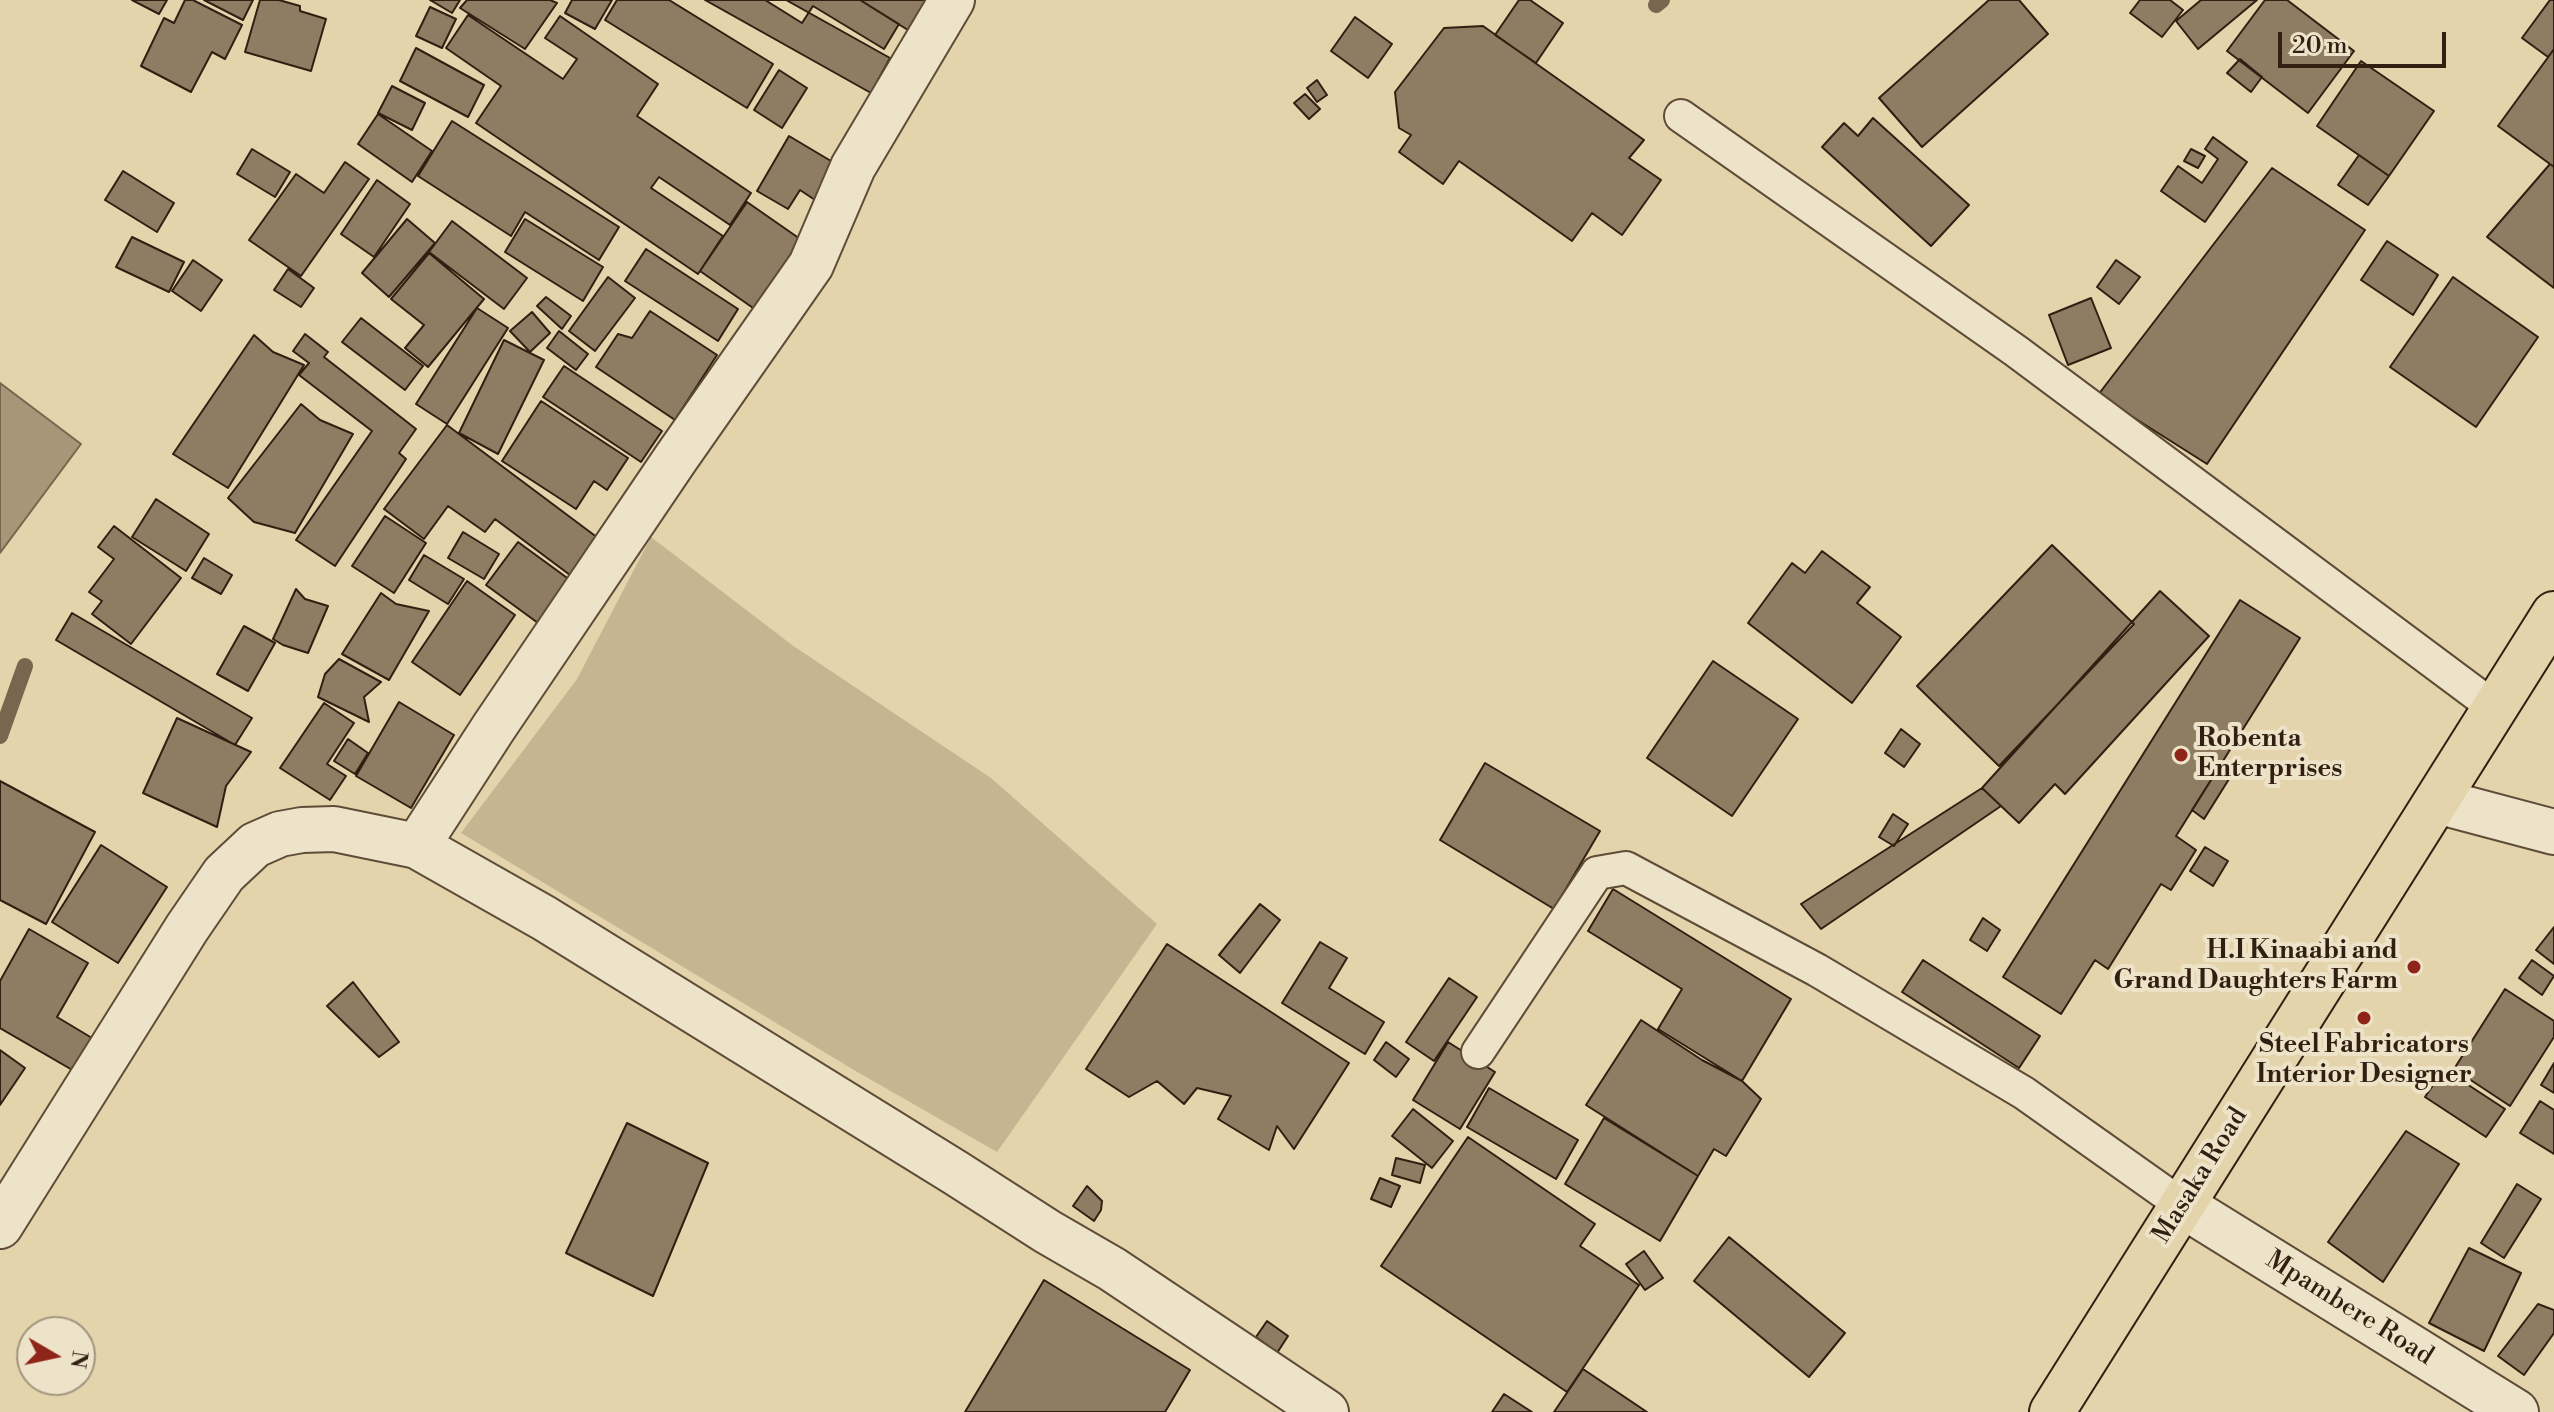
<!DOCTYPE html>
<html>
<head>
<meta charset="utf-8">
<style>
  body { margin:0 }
  #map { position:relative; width:2554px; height:1412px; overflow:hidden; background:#e4d4ab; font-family:"Libre Bodoni",serif }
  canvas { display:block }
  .north { position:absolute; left:16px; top:1316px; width:80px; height:80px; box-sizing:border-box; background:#ede3c8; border:2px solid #a2957f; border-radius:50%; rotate:99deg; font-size:22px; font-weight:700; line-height:32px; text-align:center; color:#311f12 }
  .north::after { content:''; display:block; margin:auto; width:28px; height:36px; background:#8f2418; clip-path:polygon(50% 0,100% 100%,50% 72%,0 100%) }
  .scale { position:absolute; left:2278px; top:32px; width:168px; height:36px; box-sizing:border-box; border:4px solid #311f12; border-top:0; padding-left:10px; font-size:24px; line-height:28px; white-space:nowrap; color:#311f12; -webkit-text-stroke:6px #ede3c8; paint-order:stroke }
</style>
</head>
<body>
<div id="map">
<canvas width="2554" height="1412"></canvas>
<div class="north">N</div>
<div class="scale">20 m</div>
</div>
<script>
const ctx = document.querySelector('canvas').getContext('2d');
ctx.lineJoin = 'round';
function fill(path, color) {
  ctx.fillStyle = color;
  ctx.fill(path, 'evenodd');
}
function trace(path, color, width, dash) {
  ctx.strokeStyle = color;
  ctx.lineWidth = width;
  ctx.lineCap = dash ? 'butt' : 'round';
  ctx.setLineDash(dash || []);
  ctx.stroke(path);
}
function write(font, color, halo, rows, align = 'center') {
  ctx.font = font + ' "Libre Bodoni",serif';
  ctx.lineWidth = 8;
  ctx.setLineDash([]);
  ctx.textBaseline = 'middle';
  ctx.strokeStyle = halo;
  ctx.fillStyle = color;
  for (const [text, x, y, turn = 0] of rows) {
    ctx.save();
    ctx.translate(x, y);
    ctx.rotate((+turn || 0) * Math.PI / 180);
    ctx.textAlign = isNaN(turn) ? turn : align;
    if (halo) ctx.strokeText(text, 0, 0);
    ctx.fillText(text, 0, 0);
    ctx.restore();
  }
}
fill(new Path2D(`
  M651,537L792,645L991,778L1157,924L997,1152L854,1070L461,833L577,679Z`), '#c6b591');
const water = new Path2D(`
  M0,383L81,444L0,553Z`);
fill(water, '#a79677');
trace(water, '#78664f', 2);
trace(new Path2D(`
  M1656,5L1662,0
  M0,736L25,666`), '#78664f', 16);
const building = new Path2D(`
  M132,0H167L159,14Z
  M185,0H193L242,25L225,59L212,52L191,92L141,66L164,18L174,23Z
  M204,0H253L243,20Z
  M260,0H279L300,6V11L326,19L311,71L245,52Z
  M430,0H460L452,13Z
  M467,0H550L557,3L525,49L460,8Z
  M572,0H612L595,29L565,13Z
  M617,0H669L773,64L747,108L605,20Z
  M705,0H786L890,58L871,93Z
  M765,0H860L899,24L884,49L813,6L802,23Z
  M860,0H931L911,32Z
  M1519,0H1530L1563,23L1536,63L1495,35Z
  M1989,0H2019L2048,34L1922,147L1879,98Z
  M2140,0H2170L2183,10L2162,37L2130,13Z
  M2201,0H2257L2198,49L2176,21Z
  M2265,0H2287L2354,51L2308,113L2227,51Z
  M2550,0H2554V49L2548,57L2522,38Z
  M430,7L456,19L442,48L416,36Z
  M468,15L563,79L577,59L545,38L560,16L658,84L637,116L751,193L730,225L659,177L651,188L723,236L698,274L476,123L501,86L446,48Z
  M1355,17L1392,44L1368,78L1331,51Z
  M1483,26L1644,140L1629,158L1661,180L1622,235L1592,213L1572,241L1459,161L1443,184L1399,152L1411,135L1399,128L1395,92L1444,28Z
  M416,48L484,85L468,117L400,81Z
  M2554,49V167L2498,126Z
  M2240,59L2262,77L2251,92L2227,73Z
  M2361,61L2434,111L2389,176L2317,126Z
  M779,70L807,88L782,128L754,110Z
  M1317,80L1327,95L1317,102L1307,88Z
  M392,86L425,103L412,130L378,113Z
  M1305,94L1320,109L1309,119L1294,103Z
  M378,114L432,151L412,182L358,144Z
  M1873,118L1969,205L1931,246L1822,147L1844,123L1858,136Z
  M452,121L619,227L599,260L525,212L511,236L418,176Z
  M789,136L836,164L815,200L800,190L788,209L757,191Z
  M2213,137L2247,162L2205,222L2161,191L2178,166L2202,183L2218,159L2205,149Z
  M252,149L290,172L275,197L237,174Z
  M2191,149L2205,156L2198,168L2184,161Z
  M2359,155L2389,176L2368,205L2338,185Z
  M345,162L369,179L301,276L249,240L296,174L324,193Z
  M2550,164L2554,167V288L2487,237Z
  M2272,168L2365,230L2207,464L2098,395Z
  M123,171L174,203L157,232L105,200Z
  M377,180L410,204L374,257L341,234Z
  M747,202L803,241L756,310L700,271Z
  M407,219L435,243L389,297L362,273Z
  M525,219L603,267L583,301L505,252Z
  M452,221L527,278L504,309L429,252Z
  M132,237L184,262L169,292L116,267Z
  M2387,241L2438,275L2413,315L2361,280Z
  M646,249L738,309L718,341L625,281Z
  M429,253L484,299L428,367L405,348L424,325L391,299Z
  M193,260L222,280L201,311L172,291Z
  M2116,260L2140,277L2119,304L2097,287Z
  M288,269L314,288L301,307L274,290Z
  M608,277L635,298L595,351L569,331Z
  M2453,277L2538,337L2476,427L2390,367Z
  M546,297L571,316L562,329L537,306Z
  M2091,298L2111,348L2068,365L2049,315Z
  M477,308L508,328L447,424L416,404Z
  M650,311L717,355L675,420L596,367L618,334L632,338Z
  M532,312L550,333L530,352L510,331Z
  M361,318L423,366L405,390L342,342Z
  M559,331L588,354L576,370L547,348Z
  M305,334L328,352L324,357L416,429L399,453L406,459L335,566L296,540L372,431L299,375L309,363L293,351Z
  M254,335L273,352L304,365L228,488L173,454Z
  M504,340L544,360L498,454L459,433Z
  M564,366L662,431L641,462L543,397Z
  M541,401L628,458L607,490L594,481L576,509L502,461Z
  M301,404L320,420L353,434L295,533L254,522L228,498Z
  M447,425L598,538L570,575L495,519L485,532L448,506L424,539L384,509Z
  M156,499L209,534L186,571L132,537Z
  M385,516L426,543L394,593L352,566Z
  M114,526L181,578L131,644L92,614L102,601L89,592L114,559L98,547Z
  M463,532L499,554L484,579L448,558Z
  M518,542L570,580L538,623L486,585Z
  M2052,545L2134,624L1999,766L1917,686Z
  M1822,551L1870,587L1857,603L1901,637L1852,703L1748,623L1792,563L1805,573Z
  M424,555L464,579L448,604L409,580Z
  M204,558L232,575L221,594L192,578Z
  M467,581L515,615L460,695L412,662Z
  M296,589L305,599L328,606L308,653L283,645L273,639Z
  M2160,591L2209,636L2065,794L2055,784L2019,823L1982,788Z
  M381,593L396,604L429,611L389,680L342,654Z
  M2240,600L2300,638L2176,836L2196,850L2171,890L2161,884L2108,969L2095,960L2061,1014L2003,977Z
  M72,613L252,718L235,745L56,640Z
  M244,626L275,643L248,691L217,674Z
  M339,659L381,682L364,697L369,722L318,697L325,674Z
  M1713,661L1798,719L1732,816L1647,758Z
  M399,702L454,735L411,808L356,776Z
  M324,703L354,723L327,764L346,776L330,800L280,768Z
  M177,718L251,752L226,786L217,827L143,793Z
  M1901,729L1920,744L1904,767L1885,753Z
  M348,739L368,753L355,774L334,761Z
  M1485,763L1600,831L1554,909L1440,840Z
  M2216,772L2229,779L2204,819L2192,810Z
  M0,781L95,832L46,924L0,900Z
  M1982,788L2001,806L1821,929L1801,904Z
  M1893,814L1908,824L1894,846L1879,837Z
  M101,845L167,887L118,963L52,922Z
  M2205,847L2228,861L2213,886L2190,871Z
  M1613,889L1791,999L1742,1081L1658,1029L1682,989L1588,931Z
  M1260,904L1280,920L1240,973L1219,955Z
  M1983,918L2000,930L1987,951L1970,940Z
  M2554,927V964L2536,950Z
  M29,929L88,963L57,1017L92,1038L74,1071L0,1028V981Z
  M1320,942L1347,958L1329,988L1384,1022L1365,1054L1282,1003Z
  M1167,944L1349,1063L1294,1149L1277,1126L1269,1150L1218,1119L1231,1096L1197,1088L1184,1104L1157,1081L1129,1097L1086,1069Z
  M1923,960L2040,1036L2019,1068L1902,992Z
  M2532,960L2554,976L2542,995L2519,978Z
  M1449,978L1477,997L1434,1061L1406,1042Z
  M353,982L399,1042L379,1057L327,1006Z
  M2505,989L2554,1021V1037L2510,1106L2454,1069Z
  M1641,1020L1702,1060L1742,1081L1761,1099L1726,1156L1714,1149L1698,1176L1586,1105Z
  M1386,1042L1409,1059L1396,1077L1374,1060Z
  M1448,1042L1495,1072L1460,1129L1413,1100Z
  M0,1050L25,1068L0,1105Z
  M2554,1063V1093L2541,1085Z
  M2444,1069L2505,1109L2486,1137L2425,1097Z
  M1489,1088L1578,1140L1556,1179L1467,1127Z
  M2540,1101L2554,1110V1154L2520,1133Z
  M1413,1109L1453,1141L1432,1168L1392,1136Z
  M1604,1118L1698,1176L1660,1241L1565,1184Z
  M627,1123L708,1163L653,1296L566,1253Z
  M2406,1131L2459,1164L2383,1282L2328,1242Z
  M1468,1137L1595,1224L1580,1246L1639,1285L1567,1392L1381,1266Z
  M1396,1158L1425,1165L1420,1183L1392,1175Z
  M1380,1178L1400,1186L1391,1207L1371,1199Z
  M2517,1184L2541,1199L2504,1258L2481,1243Z
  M1087,1186L1102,1201L1101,1210L1094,1221L1073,1206Z
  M1729,1237L1845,1333L1809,1377L1694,1281Z
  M2469,1248L2521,1273L2484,1351L2429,1323Z
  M1644,1251L1663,1278L1645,1290L1626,1264Z
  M1044,1280L1190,1370L1165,1412H965Z
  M2538,1304L2554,1310V1333L2524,1375L2498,1356Z
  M1267,1321L1288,1336L1277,1353L1256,1337Z
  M1583,1369L1647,1412H1554Z
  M1504,1394L1532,1412H1492Z`);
fill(building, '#8e7d62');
trace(building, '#311f12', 2);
const service = new Path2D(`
  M1681,116L2016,351L2495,708
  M1478,1052L1597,873L1626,868L1817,970L2024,1093L2182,1205`);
const minor = new Path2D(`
  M417,846L494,727L676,458L811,265L853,167L952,0
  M2182,1205L2516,1412
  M0,1226L187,928L224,874L255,845L280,834L302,830L334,829L417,846L544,918L956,1173L1048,1232L1112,1269L1326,1412`);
const tertiary = new Path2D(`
  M2437,801L2554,832`);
const primary = new Path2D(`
  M2052,1412L2554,614`);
trace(service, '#5e4c38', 36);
trace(minor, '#5e4c38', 48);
trace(tertiary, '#5e4c38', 48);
trace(primary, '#311f12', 48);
trace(service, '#ede3c8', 32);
trace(minor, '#ede3c8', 44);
trace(tertiary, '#ede3c8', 44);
trace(primary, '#e4d4ab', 44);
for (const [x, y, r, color] of [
  [2181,755,8,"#8f2418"],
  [2414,967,8,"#8f2418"],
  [2364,1018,8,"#8f2418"]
]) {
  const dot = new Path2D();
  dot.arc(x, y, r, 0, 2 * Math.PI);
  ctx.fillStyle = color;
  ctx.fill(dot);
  trace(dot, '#ede3c8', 3);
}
write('bold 26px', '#311f12', '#ede3c8', [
  ["Robenta",2197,740],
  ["Enterprises",2197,770],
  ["H.I Kinaabi and",2398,952,"right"],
  ["Grand Daughters Farm",2398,982,"right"],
  ["Steel Fabricators",2364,1046,"center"],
  ["Interior Designer",2364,1076,"center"]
], 'left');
write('26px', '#311f12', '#ede3c8', [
  ["Masaka Road",2201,1176,-58],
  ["Mpambere Road",2349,1309,32]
]);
</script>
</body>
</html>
